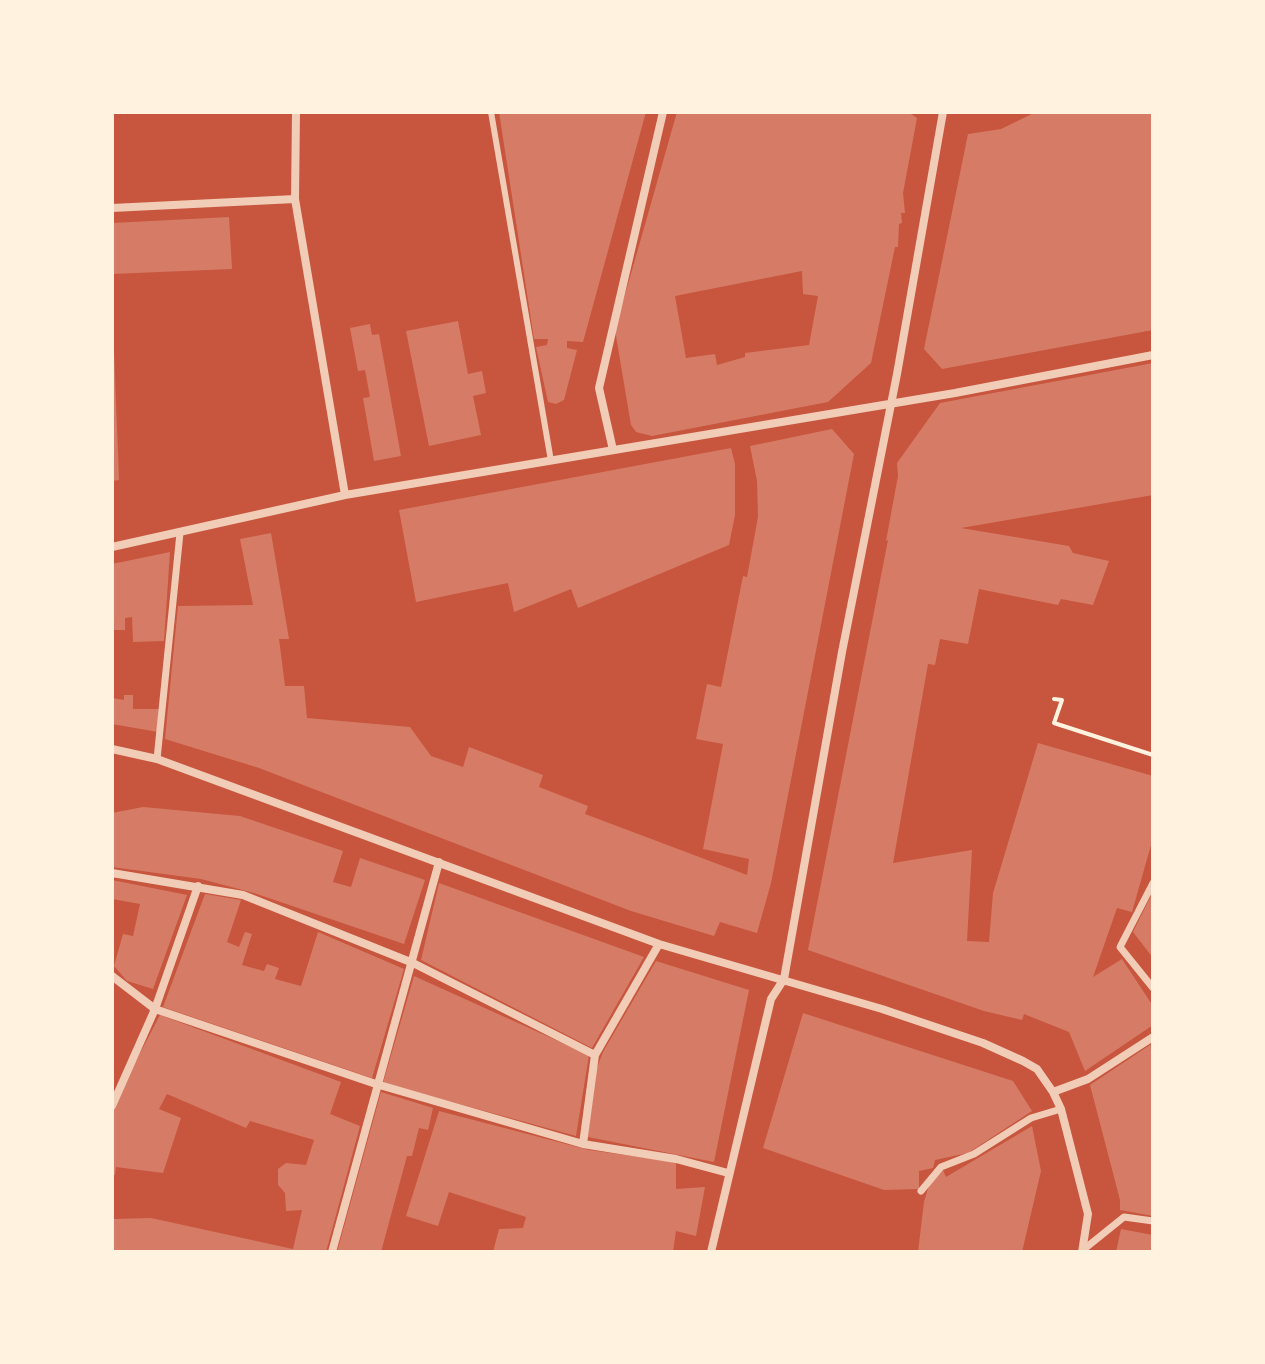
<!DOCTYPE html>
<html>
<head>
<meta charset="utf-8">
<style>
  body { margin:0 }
  #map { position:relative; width:1265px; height:1364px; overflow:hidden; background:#c8553d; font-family:"Varela Round",sans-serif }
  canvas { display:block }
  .frame { position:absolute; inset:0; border:114px solid #fff3e0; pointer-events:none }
</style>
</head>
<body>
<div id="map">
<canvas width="1265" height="1364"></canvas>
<div class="frame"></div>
</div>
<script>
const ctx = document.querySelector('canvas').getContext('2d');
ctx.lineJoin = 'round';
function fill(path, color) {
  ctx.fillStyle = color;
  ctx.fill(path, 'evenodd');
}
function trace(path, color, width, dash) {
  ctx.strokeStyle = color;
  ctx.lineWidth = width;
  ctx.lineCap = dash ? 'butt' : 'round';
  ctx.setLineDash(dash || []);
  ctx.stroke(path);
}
fill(new Path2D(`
  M499,112H646L583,342L567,341V348L577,350L564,400L556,404L548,402L536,347L547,345L548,339H534Z
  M677,112H908L917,118L903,193L905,213H901L902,223L899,224L898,247H895L871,363L828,402L652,436L636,432L631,425L615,330ZM802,271L803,294L818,296L809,345L745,353V357L717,365L715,354L686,358L675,296Z
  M1036,112H1153V330L942,369L924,349L968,134L1001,129Z
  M229,217L232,269L112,274V223Z
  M458,321L468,374L482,371L486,393L473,396L481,435L429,446L406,331Z
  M370,324L372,335L379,334L401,456L374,461L363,398L370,397L365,370L358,371L350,328Z
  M112,350H114L119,480L112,481Z
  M1153,363V495L961,528L1069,546L1073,553L1109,561L1093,605L1061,599L1058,605L979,589L968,644L940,639L935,665L928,664L893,863L972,850L967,941L989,942L993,893L1038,743L1153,776V838L1132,912L1117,908L1093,977L1122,959L1153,1006V1025L1085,1071L1069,1032L1024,1014L1022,1020L984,1011L808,950L888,540L886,541L898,476L897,463L940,403Z
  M832,429L854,454L771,883L757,933L720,922L714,936L631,911L259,768L165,739L178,606L253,605L240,539L271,533L289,639H279L285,686H304L307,718L410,727L431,756L463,767L469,747L543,775L539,787L588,806L585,814L747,875L749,859L703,849L723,744L696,739L707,684L721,687L743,576L747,577L758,517L757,481L750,446Z
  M731,448L735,464V515L729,545L578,608L571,589L514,612L508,583L416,602L399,510Z
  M170,552L164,641L133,642L132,617L125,618V630H112V564Z
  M124,695H133V709H159L158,732L112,724V698L124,700Z
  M143,807L240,816L343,851L333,882L351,887L360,858L425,880L404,944L254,893L201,879L112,867V813Z
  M112,880L187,895L153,989L127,981L114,966L123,934L133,936L140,904L112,899Z
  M439,883L644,957L592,1048L421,960Z
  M1153,892V958L1133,932Z
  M205,894L241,900L227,942L239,947L245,932L252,934L242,965L264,971L267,964L279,968L275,979L301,986L318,932L404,969L372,1078L163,1007Z
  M656,961L749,990L714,1162L588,1137L595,1073L603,1052Z
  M414,976L589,1055L576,1136L383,1083Z
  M803,1013L1013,1081L1032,1111L968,1153L935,1160L933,1168L919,1171V1189L884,1190L763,1148Z
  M160,1015L341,1082L330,1114L360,1126L326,1252H112V1219L151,1218L293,1249L302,1210L286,1211L285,1193L278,1185V1169L286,1163L306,1165L314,1140L250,1121L246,1128L167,1094L159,1109L181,1118L163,1173L116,1167L115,1175H112V1107Z
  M1153,1043V1216L1120,1210V1200L1090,1085Z
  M381,1092L433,1108L428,1130L419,1128L412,1156H407L381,1252H337Z
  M439,1111L589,1150L676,1162V1189L705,1187L696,1236L676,1231L673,1252H493L499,1229L523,1228L526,1217L449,1192L438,1226L406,1216Z
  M1032,1126L1041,1171L1022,1252H918L924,1202L929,1185L943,1170L946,1177Z
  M1121,1229L1153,1235V1252H1116Z`), '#d67c66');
trace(new Path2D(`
  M1054,699L1062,700L1054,723L1153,755`), '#fff3e0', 4);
trace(new Path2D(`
  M491,112L551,461`), '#f1ccb7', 6);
trace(new Path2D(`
  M157,759L180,533
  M1153,883L1120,947L1153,988
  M921,1191L941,1167L974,1154L1031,1118L1061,1109
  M1083,1250L1124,1217L1153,1221`), '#f1ccb7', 7);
trace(new Path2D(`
  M296,112L295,199L345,495
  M112,208L295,199
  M613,450L599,388L663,112
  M112,547L345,495L955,393L1153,355
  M112,749L157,759L659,944L882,1009L983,1043L1023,1061L1037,1069L1053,1092L1061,1109L1088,1214L1082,1252
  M112,873L243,895L413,963L595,1055
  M112,976L155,1009L376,1084L583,1144L676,1159L728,1173
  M1053,1092L1088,1079L1153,1037
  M112,1106L155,1009L198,886
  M583,1144L595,1055L659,944
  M332,1252L439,862
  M711,1252L771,999L784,979L842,652L897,374L943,112`), '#f1ccb7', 8);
</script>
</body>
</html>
